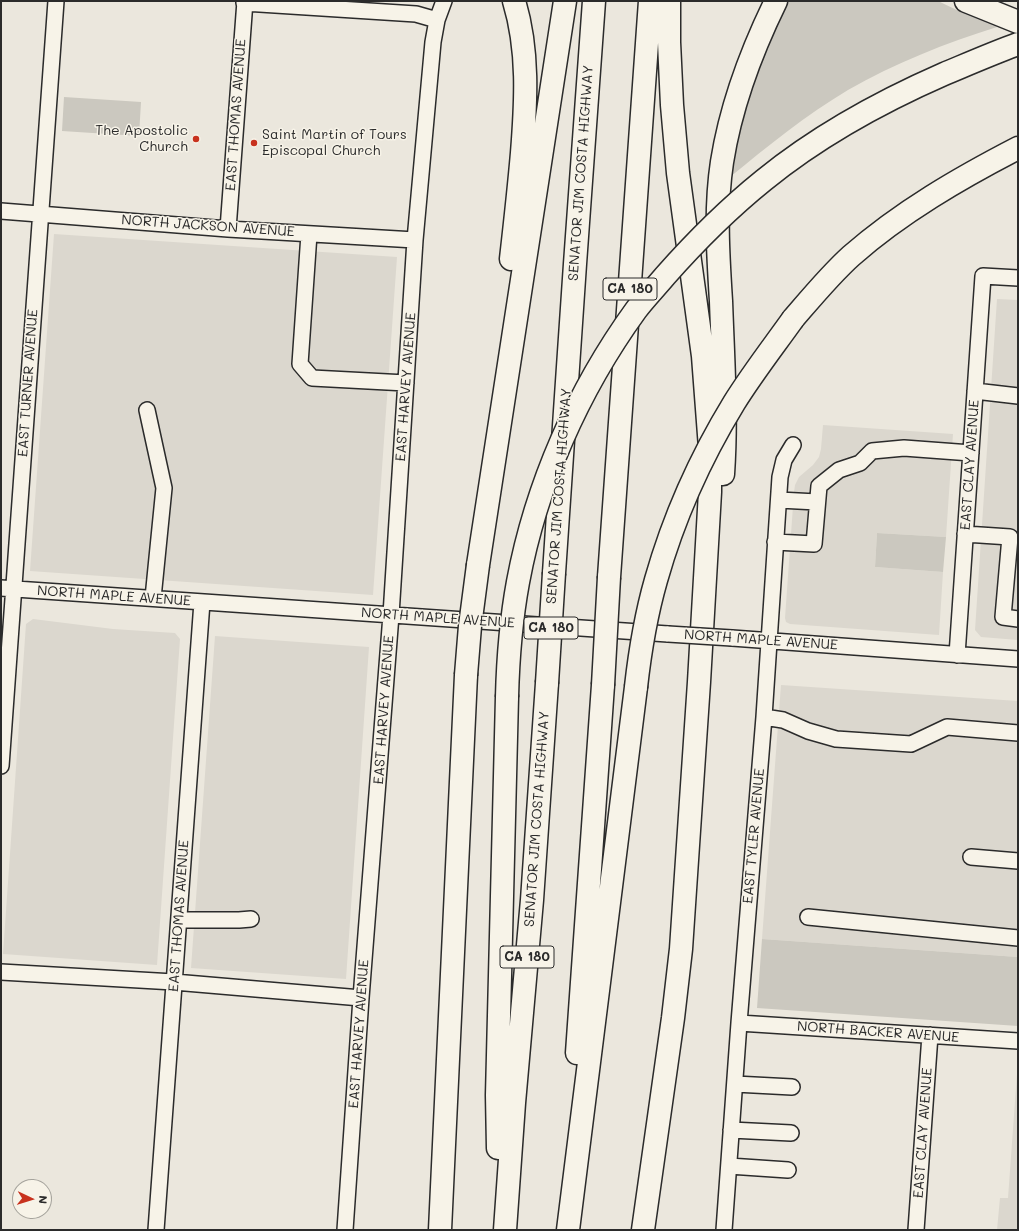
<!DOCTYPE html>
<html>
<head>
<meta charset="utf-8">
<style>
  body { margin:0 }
  #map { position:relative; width:1019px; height:1231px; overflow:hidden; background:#ebe7dd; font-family:Mali,sans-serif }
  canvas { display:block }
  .frame { position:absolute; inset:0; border:2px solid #2b2b2b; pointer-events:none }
  .north { position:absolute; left:12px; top:1179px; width:40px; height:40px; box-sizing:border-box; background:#f7f3e8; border:1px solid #a5a39c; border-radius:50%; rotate:94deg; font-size:11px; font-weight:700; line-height:16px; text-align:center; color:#2b2b2b }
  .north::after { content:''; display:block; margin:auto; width:14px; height:18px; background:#c8321e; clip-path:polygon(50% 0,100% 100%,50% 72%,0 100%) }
</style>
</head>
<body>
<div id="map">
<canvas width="1019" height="1231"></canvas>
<div class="frame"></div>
<div class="north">N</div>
</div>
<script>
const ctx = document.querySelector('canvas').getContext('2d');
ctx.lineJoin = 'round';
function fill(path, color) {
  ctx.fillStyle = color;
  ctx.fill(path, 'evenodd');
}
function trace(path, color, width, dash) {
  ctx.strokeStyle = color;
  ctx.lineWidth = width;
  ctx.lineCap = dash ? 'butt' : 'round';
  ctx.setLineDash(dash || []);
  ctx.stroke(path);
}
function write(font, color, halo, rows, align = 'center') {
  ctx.font = font + ' Mali,sans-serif';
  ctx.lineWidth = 3;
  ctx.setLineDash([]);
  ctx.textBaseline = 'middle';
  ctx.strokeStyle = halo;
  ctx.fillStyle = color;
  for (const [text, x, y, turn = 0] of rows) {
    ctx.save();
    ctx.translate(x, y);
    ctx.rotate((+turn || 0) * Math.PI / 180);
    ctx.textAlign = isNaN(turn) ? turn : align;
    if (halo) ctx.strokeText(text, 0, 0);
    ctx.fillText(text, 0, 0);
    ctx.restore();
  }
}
fill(new Path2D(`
  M54,234L397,257L373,595L30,571Z
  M997,299L1018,300V640L981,637L975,630Z
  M823,425L953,434L946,537L877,533L875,567L943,572L939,635L790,624L786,622L785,618L794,492L795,485L799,477L813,465L819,457L821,449Z
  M33,619L113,629L175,633L180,639L157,965L3,954L26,624Z
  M215,636L369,647L346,979L191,968Z
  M781,685L1018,701V957L762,939Z
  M1018,1060V1230H997L1000,1198H1008Z`), '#dbd7ce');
fill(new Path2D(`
  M788,1H938L965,14L997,27C946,43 895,63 848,90C806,115 768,146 730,177L742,121L755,74Z
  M64,97L141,102L139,136L62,131Z
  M877,533L946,537L943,572L875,567Z
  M762,939L1018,957V1026L757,1008Z`), '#cbc8bf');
const minor = new Path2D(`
  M244,3L416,14L437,20
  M1,211L228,229L415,240
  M228,229L245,1
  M309,234L300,364L312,378L406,383
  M975,391L1018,396
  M147,410L164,488L153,598
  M779,500L817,502
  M965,534L1010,537L1003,617L1018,619
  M775,542L814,544L819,486L839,470L860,463L872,451L904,448L971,453
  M1,588L668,634
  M732,638L1018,659
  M957,655L983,276L1018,278
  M764,717L783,720L808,731L836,739L911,744L947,727L1018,733
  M1,766L56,1
  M971,857L1018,861
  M808,917L1018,938
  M179,920H239L251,919
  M1,972L174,982L361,998
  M739,1023L1018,1041
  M735,1084L792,1087
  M731,1130L791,1133
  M729,1166L788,1170
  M156,1230L202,602
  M345,1230L361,998L391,615L415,240L433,42L437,20L444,1
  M724,1230L739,1023L764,717L780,477L784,460L793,445
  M916,1230L930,1035`);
const highway = new Path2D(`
  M966,1L1018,22
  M511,259C515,224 519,188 522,153C526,102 529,50 514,1
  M793,319C812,297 830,275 851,256C901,212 960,178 1018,148
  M723,474C727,416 723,359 721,301C718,255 715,208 722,162C731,105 751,52 776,1
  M478,565L565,1
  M554,573L575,264L594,1
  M609,577L650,1
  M577,1053L603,685
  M498,1148L497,1095L507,697
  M440,1230L466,675
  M505,1230L514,1103L532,900L547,683
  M568,1230L636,687
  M643,1230L673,1018L681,949L699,682L710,492V448L703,356L678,173L672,105L669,42V1`);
trace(minor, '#2b2b2b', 18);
trace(highway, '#2b2b2b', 25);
trace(minor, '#f7f3e8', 15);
trace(highway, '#f7f3e8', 22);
const minorBridge = new Path2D(`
  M668,634L732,638`);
const highwayBridge = new Path2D(`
  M466,675L470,626L478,565
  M547,683L554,573
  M603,685L609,577
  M636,687C640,651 646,615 656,580C673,520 701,457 734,403C752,374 773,347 793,319
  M507,697C508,658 511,620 518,582C536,485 578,390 636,310C645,298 655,288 665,276C695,242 728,209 764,180C818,136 880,102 944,74C968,64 993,53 1018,44`);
trace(minorBridge, '#2b2b2b', 18, []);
trace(highwayBridge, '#2b2b2b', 25, []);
trace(minorBridge, '#f7f3e8', 15);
trace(highwayBridge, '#f7f3e8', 22);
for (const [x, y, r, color] of [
  [196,139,4,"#c8321e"],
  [254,143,4,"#c8321e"]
]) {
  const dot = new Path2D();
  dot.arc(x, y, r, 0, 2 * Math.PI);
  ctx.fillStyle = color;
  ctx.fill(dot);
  trace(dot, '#f7f3e8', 1.5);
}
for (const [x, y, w] of [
  [630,289,54],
  [551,628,54],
  [527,957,54]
]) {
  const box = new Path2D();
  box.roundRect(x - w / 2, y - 11, w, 22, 3);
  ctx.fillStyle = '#f7f3e8';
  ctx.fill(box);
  trace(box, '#2b2b2b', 1);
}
write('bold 13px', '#2b2b2b', null, [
  ["CA 180",630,289],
  ["CA 180",551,628],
  ["CA 180",527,957]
]);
write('14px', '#2b2b2b', '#f7f3e8', [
  ["EAST THOMAS AVENUE",236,115,-86],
  ["SENATOR JIM COSTA HIGHWAY",581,173,-86],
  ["NORTH JACKSON AVENUE",208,226,4],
  ["EAST TURNER AVENUE",28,383,-86],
  ["EAST HARVEY AVENUE",406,387,-86],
  ["EAST CLAY AVENUE",970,465,-86],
  ["SENATOR JIM COSTA HIGHWAY",559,496,-86],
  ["NORTH MAPLE AVENUE",114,596,4],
  ["NORTH MAPLE AVENUE",438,618,4],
  ["NORTH MAPLE AVENUE",761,640,4],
  ["EAST HARVEY AVENUE",384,710,-86],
  ["SENATOR JIM COSTA HIGHWAY",537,819,-86],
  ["EAST TYLER AVENUE",754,836,-85],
  ["EAST THOMAS AVENUE",179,916,-86],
  ["NORTH BACKER AVENUE",878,1032,4],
  ["EAST HARVEY AVENUE",359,1034,-86],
  ["EAST CLAY AVENUE",923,1133,-86]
]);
write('14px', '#2b2b2b', '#f7f3e8', [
  ["The Apostolic",188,131],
  ["Church",188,147],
  ["Saint Martin of Tours",262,135,"left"],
  ["Episcopal Church",262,151,"left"]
], 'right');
</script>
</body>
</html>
